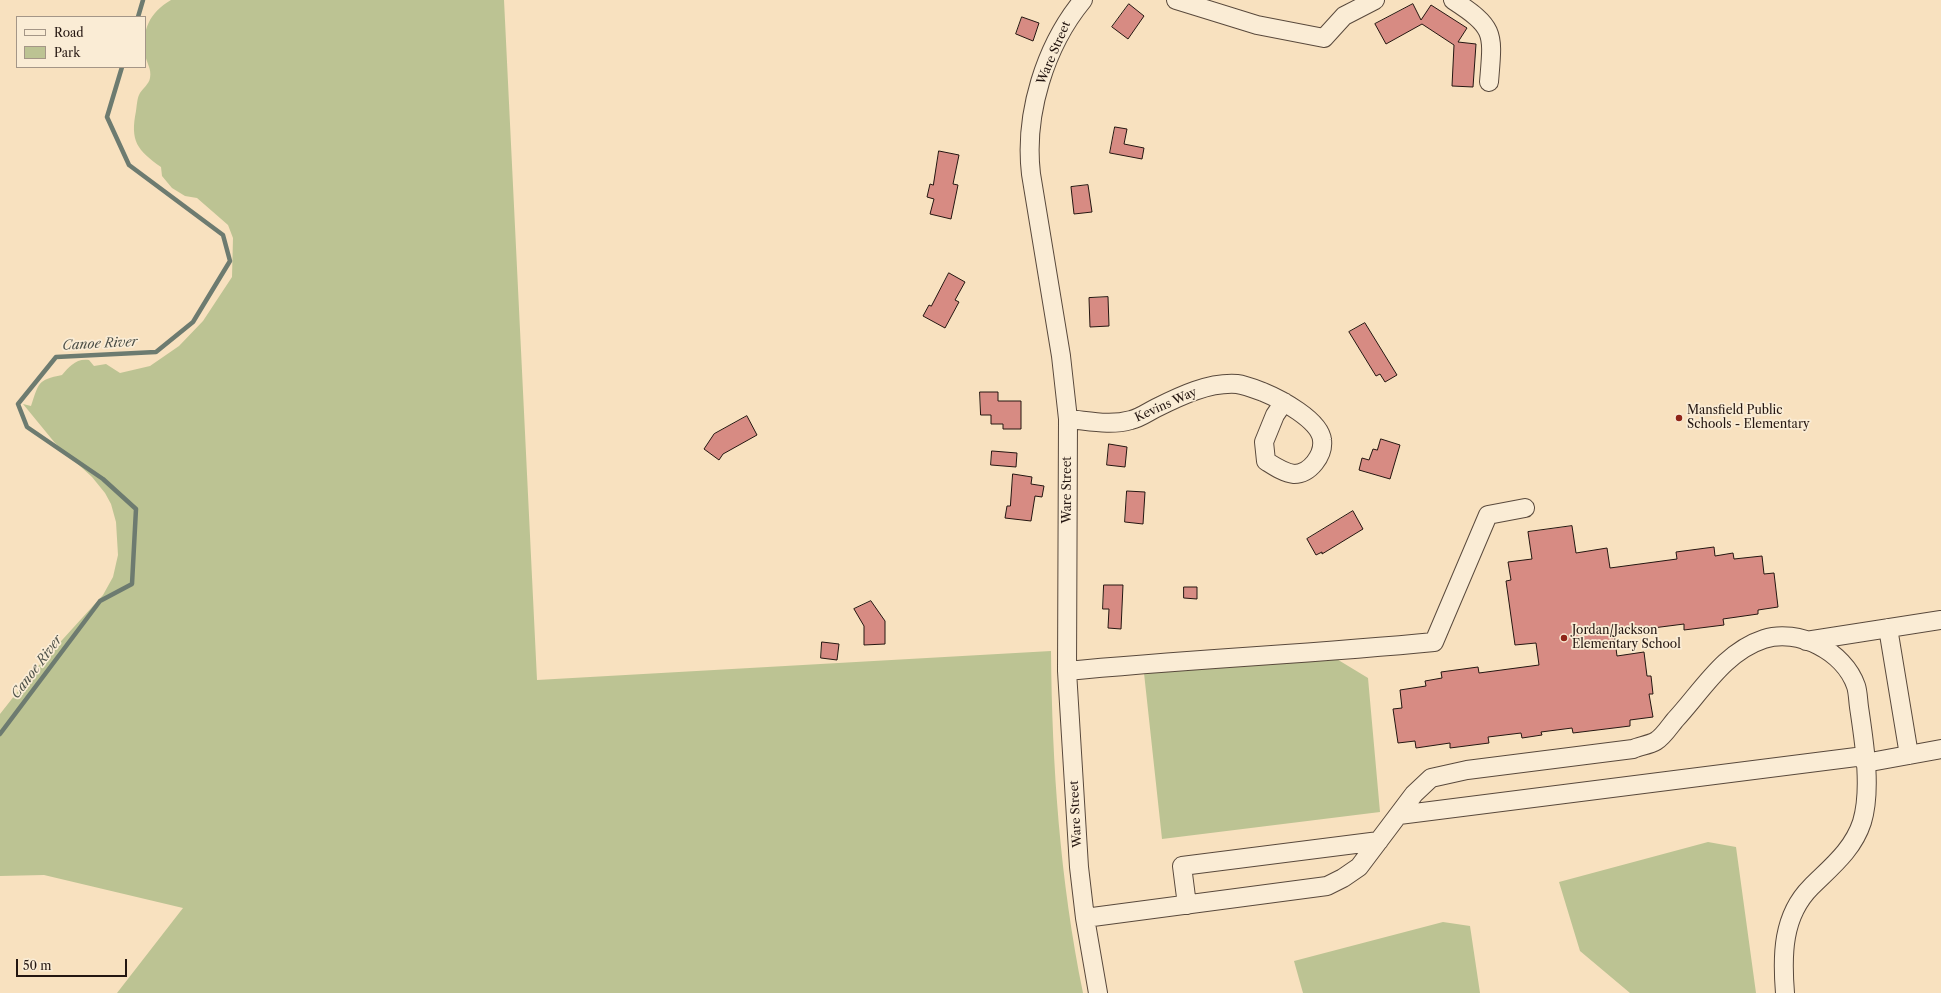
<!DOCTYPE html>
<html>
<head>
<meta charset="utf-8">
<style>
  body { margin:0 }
  #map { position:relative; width:1941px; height:993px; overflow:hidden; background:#f8e1bf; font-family:"Libre Caslon Text",serif }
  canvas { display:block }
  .legend { position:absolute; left:16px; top:16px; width:130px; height:52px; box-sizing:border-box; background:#faecd5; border:1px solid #a49687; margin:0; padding:5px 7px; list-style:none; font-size:12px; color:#241611 }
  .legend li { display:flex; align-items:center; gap:8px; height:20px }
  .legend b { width:20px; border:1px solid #a49687 }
  .scale { position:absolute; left:16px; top:959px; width:111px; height:18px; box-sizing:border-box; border:2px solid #241611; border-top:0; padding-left:5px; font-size:12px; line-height:14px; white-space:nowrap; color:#241611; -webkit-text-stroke:3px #faecd5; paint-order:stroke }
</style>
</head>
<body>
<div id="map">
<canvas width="1941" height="993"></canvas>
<ul class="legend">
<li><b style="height:5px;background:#faecd5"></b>Road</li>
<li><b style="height:11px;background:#bcc393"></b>Park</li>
</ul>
<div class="scale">50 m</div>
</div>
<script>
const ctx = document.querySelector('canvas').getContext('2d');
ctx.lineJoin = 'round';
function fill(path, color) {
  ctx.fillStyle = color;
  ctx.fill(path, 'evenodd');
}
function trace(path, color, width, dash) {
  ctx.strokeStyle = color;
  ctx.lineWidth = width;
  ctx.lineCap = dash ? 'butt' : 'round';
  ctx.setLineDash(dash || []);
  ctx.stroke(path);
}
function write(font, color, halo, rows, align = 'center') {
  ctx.font = font + ' "Libre Caslon Text",serif';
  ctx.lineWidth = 3.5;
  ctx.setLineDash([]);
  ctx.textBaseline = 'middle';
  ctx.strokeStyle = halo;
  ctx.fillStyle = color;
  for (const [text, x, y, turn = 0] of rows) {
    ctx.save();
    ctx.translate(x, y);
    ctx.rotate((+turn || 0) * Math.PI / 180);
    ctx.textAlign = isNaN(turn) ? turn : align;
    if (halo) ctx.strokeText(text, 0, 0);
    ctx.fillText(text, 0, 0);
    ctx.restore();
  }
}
fill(new Path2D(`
  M171,0H504L537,680L1051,651C1052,766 1060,880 1083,993H117L183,908L44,875L0,876V714L33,672L103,595L113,577L118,555L116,522L111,504L105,493L92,477L55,443L23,404L31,406C39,383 37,380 62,375C69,367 76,358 89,360L94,366L106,364L120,373L150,366L179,346L203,321L232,277L233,238L228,225L197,198L185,196L172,188L162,176L161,167C137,150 130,141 136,111C137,105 137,98 140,93C143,88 149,84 150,78C152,69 146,62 145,54C142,30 149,13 171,0Z
  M1335,658L1368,678L1380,812L1162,839L1144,673Z
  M1708,842L1736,847L1756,993H1630L1580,951L1559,882Z
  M1443,922L1470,926L1480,993H1303L1294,961Z`), '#bcc393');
trace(new Path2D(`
  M138,17L143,0
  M0,734L100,601L132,584L136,509L103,479L27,427L18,404L56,357L156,352L193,322L230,261L223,235L129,165L107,117L122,67`), '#6d7b70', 4.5);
const building = new Path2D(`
  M1129,4L1144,16L1128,39L1112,27Z
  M1413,4L1421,20L1431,5L1467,28L1458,42L1476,44L1473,87L1452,86L1454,45L1422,24L1386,44L1375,24Z
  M1022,17L1039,23L1033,41L1016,34Z
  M1115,127L1127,129L1124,144L1144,148L1142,159L1110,153Z
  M939,151L959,155L953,184L958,185L951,219L930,214L934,199L927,197L930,184L933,185Z
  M1088,185L1092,212L1074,214L1071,187Z
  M949,273L965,282L955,300L959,302L945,328L923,316L929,305L931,306Z
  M1108,297L1109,326L1090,327L1089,298Z
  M1365,323L1397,375L1385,382L1380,374L1376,376L1349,332Z
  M980,392H998V401H1021V429H1003V424H991V415H981Z
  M747,416L757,435L723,454L719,460L704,449L714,434Z
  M1381,439L1400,445L1390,479L1359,470L1362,458L1369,460L1373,449L1377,450Z
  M1109,444L1127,447L1125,467L1107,465Z
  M992,451L1017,453L1016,467L991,465Z
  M1013,474L1032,477L1031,484L1044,486L1042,497L1035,496L1031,521L1005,518L1007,506H1010Z
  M1127,491L1145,492L1143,524L1125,522Z
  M1353,511L1363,529L1322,554V552L1316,555L1307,539Z
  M1572,526L1576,553L1607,548L1610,568L1677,559L1676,552L1714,547L1715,556L1733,553L1734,559L1762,556L1764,574L1774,573L1778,607L1758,610V614L1723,619L1724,625L1684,630V624L1614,633L1617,656L1644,652L1647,676H1651L1653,694H1649L1653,717L1630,720V726L1573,733L1572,728L1541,732L1542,735L1522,738L1521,733L1488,737L1489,743L1450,748V743L1416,748L1415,741L1398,743L1393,709L1402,708L1400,690L1426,686L1425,681L1442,678L1441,672L1478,667L1479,673L1539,665L1536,643L1515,645L1506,581L1511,580L1508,562L1532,559L1528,532Z
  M1104,585H1123L1121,629L1108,628L1109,609H1103Z
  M1184,587H1197V599L1184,598Z
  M871,601L885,621V644L864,645V626L854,609Z
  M822,642L839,644L837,660L821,658Z`);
fill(building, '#d78b83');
trace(building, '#241611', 1);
const minor = new Path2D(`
  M1083,0C1045,46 1024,114 1031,174L1061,356L1068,419L1067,671L1079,867L1085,918L1098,993
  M1176,0L1257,25L1324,38L1344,16L1375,0
  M1453,0C1496,28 1493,33 1489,82
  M1068,419C1090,421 1110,426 1131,420C1140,418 1148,412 1156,408C1180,396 1209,382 1237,384C1245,385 1255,389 1263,392C1280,399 1320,420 1322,440C1324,455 1310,474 1294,474C1284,473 1274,466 1266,461L1264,442L1275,415L1284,402
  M1888,628L1909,755
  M1806,641L1941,620
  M1067,671C1189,659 1312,654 1434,642L1488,515L1525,508
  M1865,763L1941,749
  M1399,815L1864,756
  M1187,905L1182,866L1379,841
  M1085,918L1327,886L1343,878L1359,867L1414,794L1431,778L1467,770L1633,749C1640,746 1649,745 1656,741C1663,737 1670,726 1675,720C1702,691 1724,652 1764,639C1798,628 1844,651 1856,686C1858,692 1858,700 1859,707C1864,741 1872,789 1862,822C1853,850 1831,867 1811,887C1782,916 1782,956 1785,993`);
trace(minor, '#59493c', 20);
trace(minor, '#faecd5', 18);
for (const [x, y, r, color] of [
  [1679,418,4,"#8f2418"],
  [1564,638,4,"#8f2418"]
]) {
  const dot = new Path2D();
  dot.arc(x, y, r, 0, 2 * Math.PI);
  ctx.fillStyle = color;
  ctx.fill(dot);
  trace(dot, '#faecd5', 1.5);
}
write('12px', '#241611', '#faecd5', [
  ["Ware Street",1054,53,-67],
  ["Kevins Way",1166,405,-24],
  ["Ware Street",1068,490,-90],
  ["Ware Street",1076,814,-93]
]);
write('12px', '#241611', '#faecd5', [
  ["Mansfield Public",1687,411],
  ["Schools - Elementary",1687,425],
  ["Jordan/Jackson",1572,631],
  ["Elementary School",1572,645]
], 'left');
write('italic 13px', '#4e5149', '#faecd5', [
  ["Canoe River",100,344,-3],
  ["Canoe River",37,667,-53]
]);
</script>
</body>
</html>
